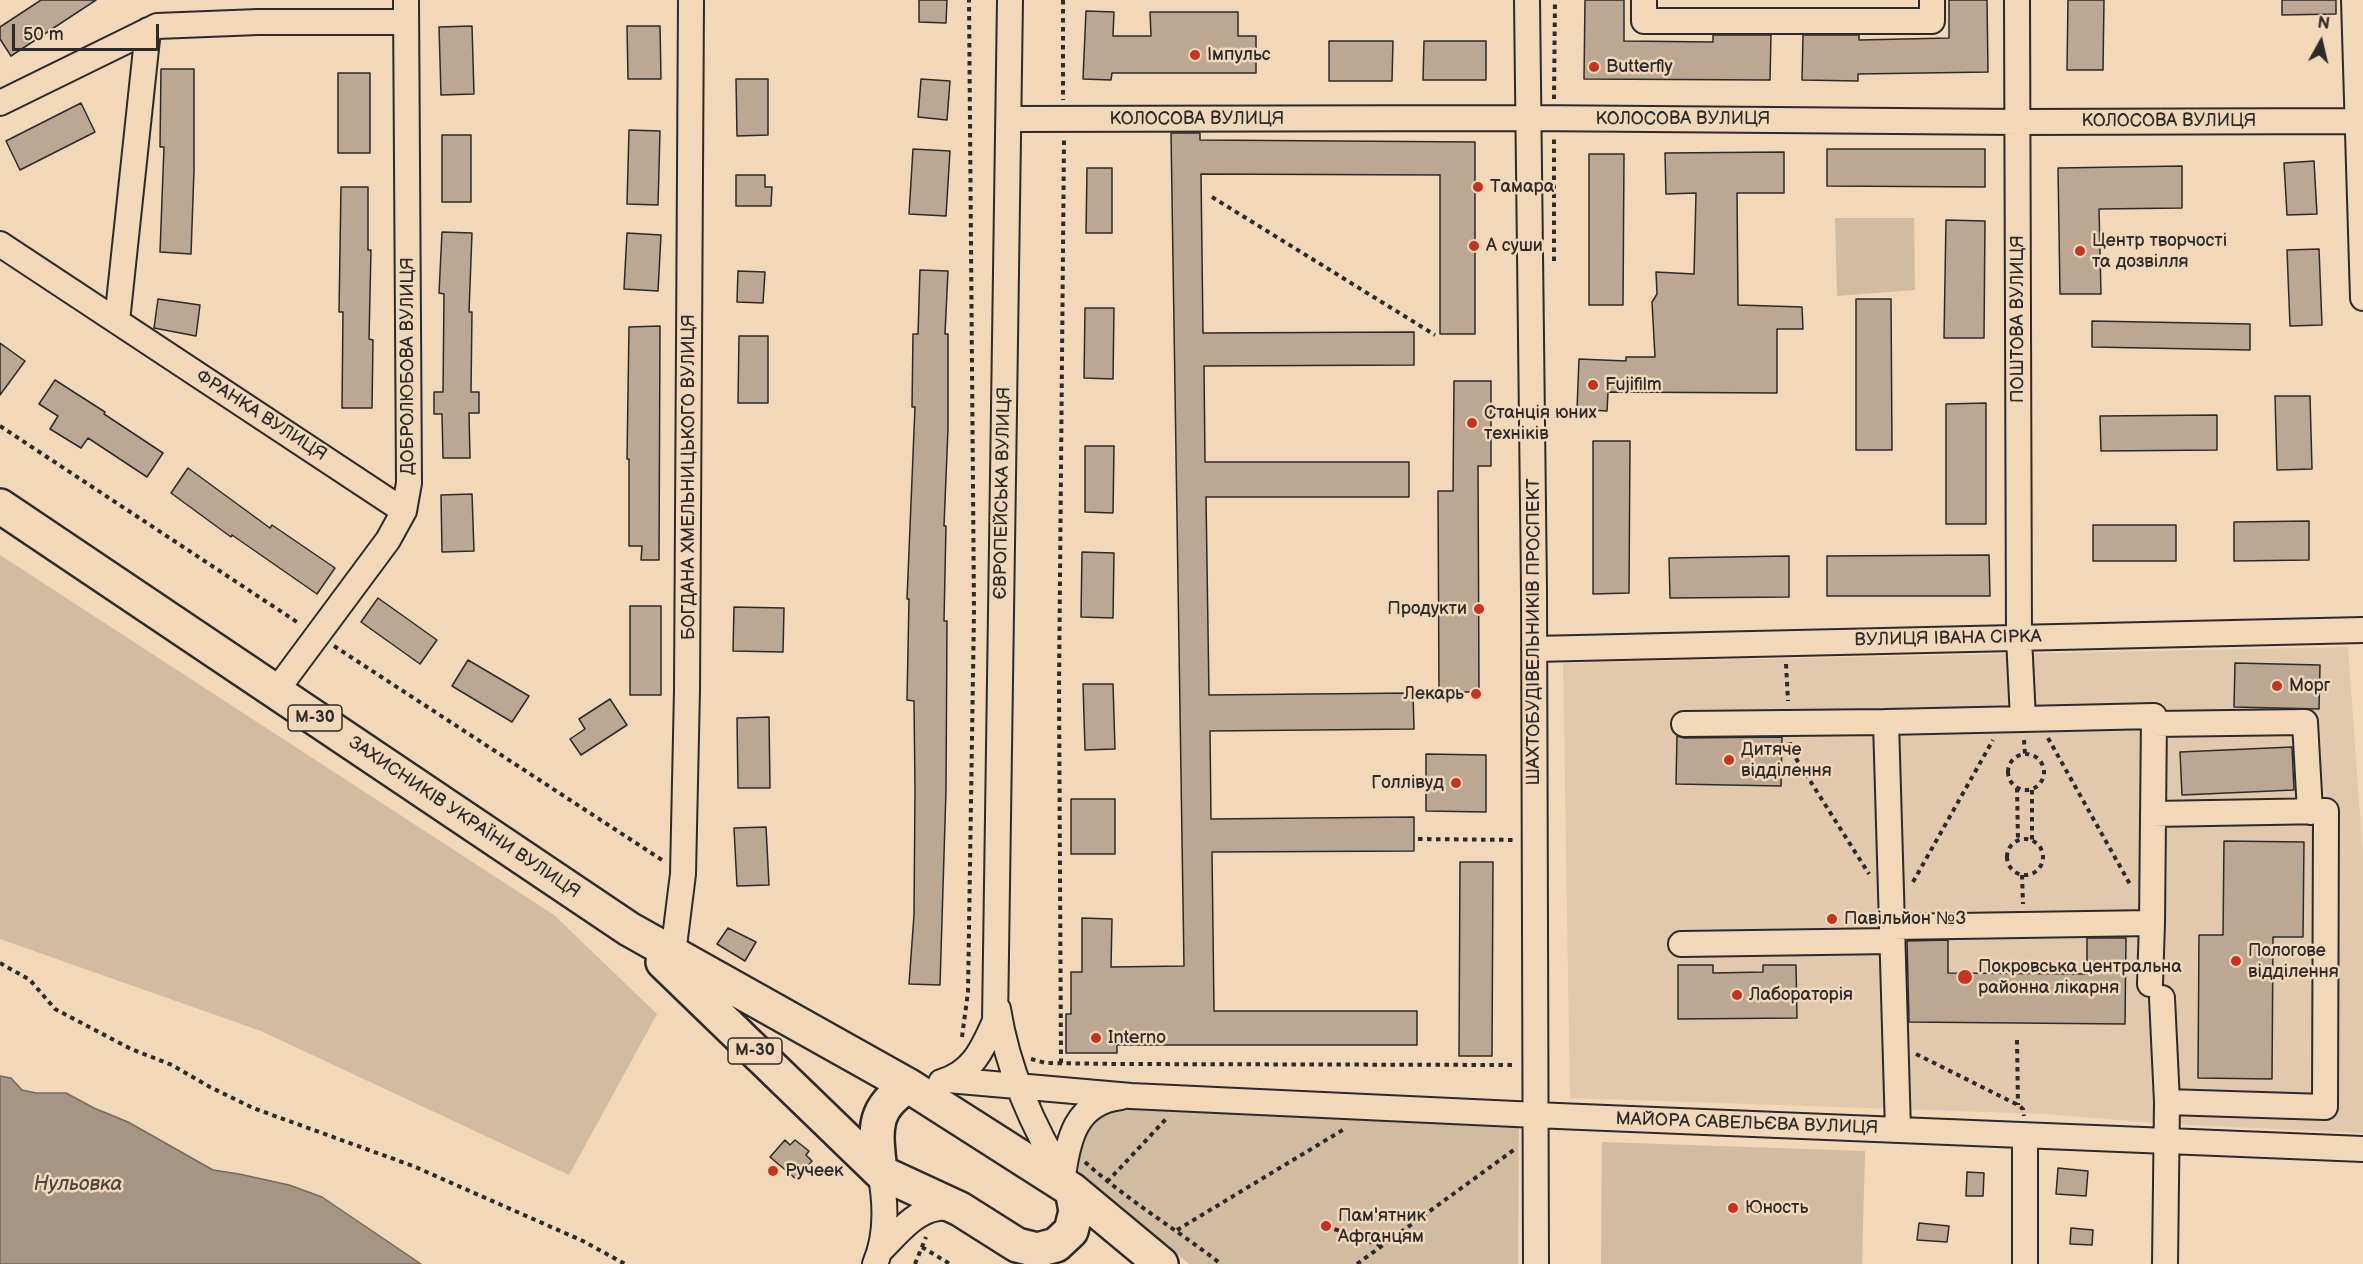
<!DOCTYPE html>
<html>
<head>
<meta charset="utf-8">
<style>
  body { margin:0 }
  #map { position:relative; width:2363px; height:1264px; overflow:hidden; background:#f2d7b9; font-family:"Balsamiq Sans",sans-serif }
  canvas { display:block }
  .north { position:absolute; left:2291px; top:12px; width:60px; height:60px; -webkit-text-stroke:4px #f2d7b9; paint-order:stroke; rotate:8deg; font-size:16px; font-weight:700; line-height:24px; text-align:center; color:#2b2b2b }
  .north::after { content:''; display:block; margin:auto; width:21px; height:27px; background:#2b2b2b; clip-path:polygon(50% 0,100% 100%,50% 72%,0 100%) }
  .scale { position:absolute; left:12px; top:24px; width:147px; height:27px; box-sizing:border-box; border:3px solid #2b2b2b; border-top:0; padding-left:8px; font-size:18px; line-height:21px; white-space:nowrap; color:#2b2b2b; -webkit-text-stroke:4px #f2d7b9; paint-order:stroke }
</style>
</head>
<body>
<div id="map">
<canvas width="2363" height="1264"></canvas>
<div class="north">N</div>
<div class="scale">50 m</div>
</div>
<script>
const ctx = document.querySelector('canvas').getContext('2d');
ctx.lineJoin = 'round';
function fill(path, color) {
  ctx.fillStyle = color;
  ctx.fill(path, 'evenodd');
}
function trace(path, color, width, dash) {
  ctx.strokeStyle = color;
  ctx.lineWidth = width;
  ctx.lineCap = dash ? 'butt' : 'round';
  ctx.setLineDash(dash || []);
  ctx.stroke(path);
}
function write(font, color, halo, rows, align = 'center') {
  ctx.font = font + ' "Balsamiq Sans",sans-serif';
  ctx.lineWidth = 5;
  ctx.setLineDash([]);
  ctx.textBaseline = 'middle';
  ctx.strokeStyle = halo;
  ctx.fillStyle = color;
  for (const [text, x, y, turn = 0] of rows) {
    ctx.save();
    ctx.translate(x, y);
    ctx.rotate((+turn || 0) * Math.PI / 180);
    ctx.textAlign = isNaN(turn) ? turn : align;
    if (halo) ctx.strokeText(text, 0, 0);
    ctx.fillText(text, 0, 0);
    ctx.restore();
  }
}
fill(new Path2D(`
  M2348,647L2363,857V1133L2166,1124L2046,1114L1570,1098L1563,663Z`), '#e2c9ad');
fill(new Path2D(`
  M1835,218H1914L1915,290L1837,296Z
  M0,555L554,915L657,1014L569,1175L261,1031L0,939Z
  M1141,1098L1519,1114L1518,1264H1189L1081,1176L1072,1155L1073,1141L1096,1117Z
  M1602,1142L1865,1151L1862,1264H1601Z`), '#d1bba1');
const water = new Path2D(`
  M0,1076L11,1078L22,1090L36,1093H66L94,1108L128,1122L213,1170L239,1174L289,1185L322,1197L421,1264H0Z`);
fill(water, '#a59582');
trace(water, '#746b5f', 1.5);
const building = new Path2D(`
  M41,0H96L11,56L0,39V27Z
  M919,0H947L946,23L919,22Z
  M1585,0H1624V41L1713,42V35H1771L1770,80L1584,79Z
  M1949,0H1987L1988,72L1858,74V81L1802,80L1803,35H1859V40L1949,38Z
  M2068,0H2104L2103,70H2067Z
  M2282,0H2336V14L2282,15Z
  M1086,11L1114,12L1113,36H1151L1150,12H1238V36H1256V73H1112L1111,80L1083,79Z
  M472,26L474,94L441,95L439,27Z
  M627,26H660L661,79H628Z
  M1329,41H1393L1392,81H1329Z
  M1424,41H1486V80H1423Z
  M161,69H194V170L191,254L160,252L164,147H160Z
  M338,73H370V153H338Z
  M736,79H768V135L737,136Z
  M921,79L950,81L947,120L918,117Z
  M81,103L95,132L20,170L6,141Z
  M629,130L660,131L658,205L627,204Z
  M1171,133H1200V140L1475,142V334H1440V175L1201,174L1203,333L1414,332V365L1204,366L1205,462H1409V497H1206L1209,695L1413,693L1414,729L1210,731L1211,819L1414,817V851L1212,852L1214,1011H1417V1045H1117V1053H1066V1014H1071V972H1082V918L1112,919L1111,967L1184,966Z
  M442,135H471V202H442Z
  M913,149L950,151L946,216L909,214Z
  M1827,149H1985V187L1827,186Z
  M1784,152V193H1737L1738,305L1802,307L1803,329H1777V393L1608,392L1607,411L1577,409L1579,359L1626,361V357H1655L1652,302L1657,294L1656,272L1694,274L1696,193L1666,194L1665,153Z
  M1589,154H1624L1623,305H1589Z
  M2314,161L2317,214L2287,215L2284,163Z
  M2182,166V208L2099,209L2101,294H2060L2058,168Z
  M1087,168H1112V233H1086Z
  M736,175H765V187H772L771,206H736Z
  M341,187H368V250H371L369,339L373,340L372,408H342L343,312H339Z
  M1946,220L1985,221L1984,338H1944Z
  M442,232L472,233L469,312H472L471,392H479V413H469L470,458H443L442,414H434V392H443L444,294L439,293Z
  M627,233L661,235L658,291L624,289Z
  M2319,249L2322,325L2290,326L2287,250Z
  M920,270L948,271L945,334H948V429L944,526H946L944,621H947L946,790L940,985L909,984L914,915L915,790L914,701L907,700L909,599H907L915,407H912L913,334H918Z
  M738,271L765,272L763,303L737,302Z
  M158,299L200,305L196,336L154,328Z
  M1856,299H1891L1892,450H1856Z
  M1085,308H1114L1113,379L1084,378Z
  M2092,321L2250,324V350L2092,347Z
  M660,326L659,560H641L642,546H629V459H627L629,327Z
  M739,336H768V403H738Z
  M0,343L25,361L0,395Z
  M55,380L105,412L104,414L163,453L147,477L88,438L81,448L50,429L58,416L39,404Z
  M1454,381H1491V466H1478L1479,692H1439L1438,491H1453Z
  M2275,396H2310L2312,469L2277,470Z
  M1986,403V524H1946V404Z
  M2217,415V450L2101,451L2100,416Z
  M1593,441H1630L1629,593L1593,594Z
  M1085,446H1114L1113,513L1085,512Z
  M188,468L270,528L272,525L335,568L317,594L232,535L231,537L171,493Z
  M472,494L474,551L442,552L441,495Z
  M2309,521V560L2234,561V522Z
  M2093,525H2176V561H2093Z
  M1082,552L1114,553L1113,618L1081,617Z
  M1989,555L1990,596H1827V556Z
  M1789,556V597L1670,598L1669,558Z
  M378,598L437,640L420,664L361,622Z
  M630,606H661V695H630Z
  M734,607L784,608L783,652L733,651Z
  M468,660L529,696L512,722L452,686Z
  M2235,663L2320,665L2319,709L2234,707Z
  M1083,684H1113L1115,749L1085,750Z
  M610,699L627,725L581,755L570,739L585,729L579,719Z
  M769,717L770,788H738L737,718Z
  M1677,736L1684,738L1782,737L1781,786L1676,784Z
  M2292,747L2294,790L2182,795L2180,752Z
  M1426,754L1486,755V812L1426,811Z
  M1071,799H1115V854H1071Z
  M766,827L769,885L737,886L734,828Z
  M2224,841L2304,842L2303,937H2273L2272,1079L2198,1078L2199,935H2223Z
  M1460,862H1493L1492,1056H1459Z
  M728,928L756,942L745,961L717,944Z
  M2087,938H2126L2125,1024L1909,1022L1907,941L1948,940V973L2087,974Z
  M1678,965H1713V973L1763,972V965H1796L1797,1018L1678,1019Z
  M785,1140L790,1145L795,1140L809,1151L806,1155L812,1161L796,1179L770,1157Z
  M2058,1168L2088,1171L2086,1196L2056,1194Z
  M1967,1172L1984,1173L1983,1196H1966Z
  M1919,1223L1949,1226L1947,1242L1917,1240Z
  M2071,1228L2093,1230L2092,1245L2070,1244Z`);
fill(building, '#bba792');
trace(building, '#2b2b2b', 1.5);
const minor = new Path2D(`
  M1527,0L1534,590L1536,1264
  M1644,0V21H1932V0
  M2354,0L2363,298
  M0,103L157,26L258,22H406
  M1009,119L1528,118L2018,122L2358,121
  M0,244L404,511
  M117,321L148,30
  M1534,649L2363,630
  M276,691L388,540L404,511L409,483L406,0
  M1684,724L1886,722
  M2154,724L2305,722L2310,812
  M2153,814L2326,811L2325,1107L2167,1102
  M1892,927L2152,923L2154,716L2023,719
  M1681,944L1892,941
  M673,954L683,874L687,690L691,0
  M2150,984L2152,923
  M2162,998L2167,1102L2165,1264
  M998,1009C1008,1072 1034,1130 1068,1184
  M948,1080L1131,1096L1558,1116L2363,1149
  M941,1082C973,1073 983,1048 995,1021L1010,0
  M1898,1130L1886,722L2023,719L2019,638L2017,0
  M1063,1176C1068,1139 1076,1102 1121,1097
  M882,1249C897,1234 916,1210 939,1208C945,1207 952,1209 958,1209
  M875,1264C887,1236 886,1202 880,1172
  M2025,1264V1136`);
const highway = new Path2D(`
  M0,506L629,929L909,1086L1072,1190L1161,1264
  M663,962L880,1172L960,1209L1017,1245L1037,1250L1056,1245L1071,1231L1076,1211L1072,1190
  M880,1172C876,1133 870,1108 909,1086`);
trace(minor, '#2b2b2b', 28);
trace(highway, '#2b2b2b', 38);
trace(new Path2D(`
  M1063,0V100
  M1554,99L1555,0
  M1212,197L1435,335
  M1554,261V137
  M0,426L300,624
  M334,646L662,860
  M1786,664L1788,701
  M2048,738L2131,886
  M2024,740L2025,754
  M1790,742V749L1869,874
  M2008 772a18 18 0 1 1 36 0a18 18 0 1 1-36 0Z
  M2017,788L2018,840
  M2032,790V840
  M2007 857a18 18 0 1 1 36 0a18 18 0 1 1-36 0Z
  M1418,839L1516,840
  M2022,875L2023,904
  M1913,882L1993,740
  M0,963L30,980L55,1009L131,1049L172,1065L210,1087L253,1108L413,1166L583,1241L625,1264
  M962,1037L968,992L974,611L969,0
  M2017,1040L2018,1105
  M1916,1054L2018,1105L2023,1109L2024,1116
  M1031,1059L1046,1063L1118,1064L1515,1065
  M1061,1063L1059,687L1064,140
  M1085,1162C1127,1200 1176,1229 1221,1264
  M1107,1182L1166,1119
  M1326,1226L1382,1246
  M1177,1230L1346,1128
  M922,1247L950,1264
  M915,1264L926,1237
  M1357,1264L1515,1149`), '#2b2b2b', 4, [4.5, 4.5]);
trace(minor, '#f2d7b9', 24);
trace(highway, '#f2d7b9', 33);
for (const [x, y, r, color] of [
  [1195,55,6,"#c8321e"],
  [1594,67,6,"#c8321e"],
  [1478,187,6,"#c8321e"],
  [1474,246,6,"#c8321e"],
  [2080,251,6,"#c8321e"],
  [1593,385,6,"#c8321e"],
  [1472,423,6,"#c8321e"],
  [1479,609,6,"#c8321e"],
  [2277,686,6,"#c8321e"],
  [1476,694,6,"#c8321e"],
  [1729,760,6,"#c8321e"],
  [1456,783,6,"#c8321e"],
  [1832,919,6,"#c8321e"],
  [2236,961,6,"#c8321e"],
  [1965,977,8,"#c8321e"],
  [1737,995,6,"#c8321e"],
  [1096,1038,6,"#c8321e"],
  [773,1171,6,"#c8321e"],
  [1733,1208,6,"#c8321e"],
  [1326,1226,6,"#c8321e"]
]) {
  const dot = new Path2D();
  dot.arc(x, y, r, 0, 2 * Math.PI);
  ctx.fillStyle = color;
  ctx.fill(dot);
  trace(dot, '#f2d7b9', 2);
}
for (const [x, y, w] of [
  [315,718,54],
  [755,1051,54]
]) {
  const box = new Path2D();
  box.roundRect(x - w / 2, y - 13, w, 26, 4.5);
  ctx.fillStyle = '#f2d7b9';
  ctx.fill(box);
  trace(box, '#2b2b2b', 1.5);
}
write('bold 16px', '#2b2b2b', null, [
  ["М-30",315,718],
  ["М-30",755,1051]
]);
write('18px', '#2b2b2b', '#f2d7b9', [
  ["Імпульс",1207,55],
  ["Butterfly",1606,67],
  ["Тамара",1490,187],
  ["Центр творчості",2092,241],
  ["та дозвілля",2092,262],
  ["А суши",1486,246],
  ["Fujifilm",1605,385],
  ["Станція юних",1484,413],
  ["техніків",1484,434],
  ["Продукти",1467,609,"right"],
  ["Морг",2289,686],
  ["Лекарь",1464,694,"right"],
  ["Дитяче",1741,750],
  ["відділення",1741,771],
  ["Голлівуд",1444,783,"right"],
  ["Павільйон №3",1844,919],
  ["Пологове",2248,951],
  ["відділення",2248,972],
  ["Покровська центральна",1978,967],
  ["районна лікарня",1978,988],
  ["Лабораторія",1749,995],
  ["Interno",1108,1038],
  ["Ручеек",785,1171],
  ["Юность",1745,1208],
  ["Пам'ятник",1338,1216],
  ["Афганцям",1338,1237]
], 'left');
write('18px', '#2b2b2b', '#f2d7b9', [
  ["КОЛОСОВА ВУЛИЦЯ",1197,119],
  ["КОЛОСОВА ВУЛИЦЯ",1683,119],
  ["КОЛОСОВА ВУЛИЦЯ",2169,121],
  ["ПОШТОВА ВУЛИЦЯ",2018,319,-90],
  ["ДОБРОЛЮБОВА ВУЛИЦЯ",408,366,-90],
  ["ФРАНКА ВУЛИЦЯ",261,416,33],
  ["БОГДАНА ХМЕЛЬНИЦЬКОГО ВУЛИЦЯ",689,477,-90],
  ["ЄВРОПЕЙСЬКА ВУЛИЦЯ",1003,493,-89],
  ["ШАХТОБУДІВЕЛЬНИКІВ ПРОСПЕКТ",1534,632,-90],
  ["ВУЛИЦЯ ІВАНА СІРКА",1948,639,-1],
  ["ЗАХИСНИКІВ УКРАЇНИ ВУЛИЦЯ",464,818,34],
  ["МАЙОРА САВЕЛЬЄВА ВУЛИЦЯ",1747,1124,2]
]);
write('italic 20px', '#4a4641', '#f2d7b9', [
  ["Нульовка",78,1185]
]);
</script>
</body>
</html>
